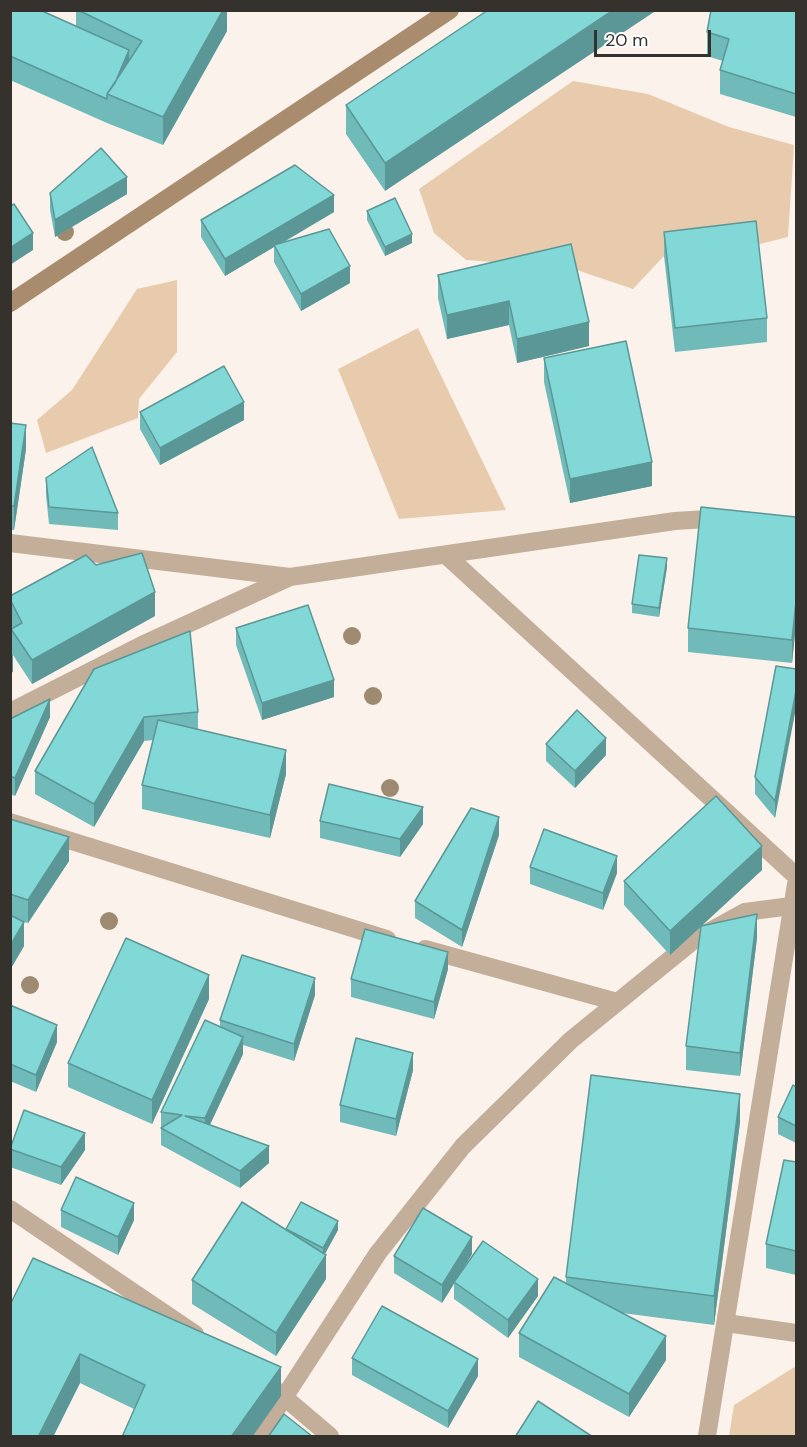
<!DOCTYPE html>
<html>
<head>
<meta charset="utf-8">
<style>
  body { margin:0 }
  #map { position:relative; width:807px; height:1447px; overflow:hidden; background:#fbf3eb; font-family:"DM Sans",sans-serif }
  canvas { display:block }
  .frame { position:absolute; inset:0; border:12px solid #35322e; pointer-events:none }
  .scale { position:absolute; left:594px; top:30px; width:117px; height:27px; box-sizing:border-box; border:3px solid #35322e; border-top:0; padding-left:8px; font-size:18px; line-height:21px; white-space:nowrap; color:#35322e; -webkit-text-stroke:4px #fff; paint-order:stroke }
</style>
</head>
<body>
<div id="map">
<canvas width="807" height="1447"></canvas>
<div class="frame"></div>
<div class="scale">20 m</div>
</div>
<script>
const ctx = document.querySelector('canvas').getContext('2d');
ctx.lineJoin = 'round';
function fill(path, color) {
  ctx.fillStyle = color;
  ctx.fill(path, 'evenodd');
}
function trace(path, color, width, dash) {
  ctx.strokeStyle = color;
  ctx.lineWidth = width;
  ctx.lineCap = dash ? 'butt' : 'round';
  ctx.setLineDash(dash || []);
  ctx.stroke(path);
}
fill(new Path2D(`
  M573,81L648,94L729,127L794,145L788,237L756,245L664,256L633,289L571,268L466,260L434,233L419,189Z
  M177,280V352L139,399L138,418L46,453L37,420L72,390L137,289Z
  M418,328L506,510L399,519L338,369Z
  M796,1366V1436H729L734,1405Z`), '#e7cbac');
trace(new Path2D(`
  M10,543L290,577L675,521L723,518
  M446,555L796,876
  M10,712L142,645L290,577
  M10,822L387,939
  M425,949L617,1002
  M10,1209L195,1334
  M726,1323L796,1333
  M277,1391L330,1436
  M259,1436L378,1253L463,1146L571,1040L694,940L745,912L791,906
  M707,1436L796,884`), '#c3ae99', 18);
trace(new Path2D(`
  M10,303L450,10`), '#a98c6d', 18);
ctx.fillStyle = '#9e8a70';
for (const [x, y] of [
  [65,232],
  [352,636],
  [373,696],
  [390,788],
  [109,921],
  [30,985]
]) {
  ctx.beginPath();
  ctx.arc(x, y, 9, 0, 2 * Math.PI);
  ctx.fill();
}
fill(new Path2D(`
  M10,10L76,27V10H227V31L163,145L107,123L10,80Z
  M488,10L385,191L346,134V105Z
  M796,10V117L720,94V70L723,61L707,56V32Z
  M50,193L127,194L55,237L50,210Z
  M367,211L412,243L385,256L367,220Z
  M334,212L282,243L350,283L301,311L274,262V247L225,276L201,237V220Z
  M664,232L767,318V342L675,352L664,256Z
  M571,244L589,346L517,363L509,325L447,339L438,298V275Z
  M544,358L652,486L570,503L544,382Z
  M140,412L244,420L160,465L140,429Z
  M10,423L26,449L14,530H10Z
  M46,478L118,513V530L49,524L46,495Z
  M796,517V624L792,663L688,652V628Z
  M96,565L155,616L32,684L13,655V672L11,651V629L13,628L10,623V596Z
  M667,567L659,617L632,613V604Z
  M236,628L334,697L262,720L236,645Z
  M94,669L198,712V729L286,774L270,838L142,809V785L153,740L144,741L94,827L35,794V771Z
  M796,669L775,818L755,794V777Z
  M50,717L15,796L10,794V719Z
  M546,744L606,755L575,788L546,761Z
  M10,819L69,861L28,923L24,922V946L10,970Z
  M320,821L423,824L400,857L320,838Z
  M499,835L462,947L415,918V901Z
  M530,867L617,873L603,910L530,884Z
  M762,870L670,955L624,905V881Z
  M757,938L740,1076L686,1070V1046Z
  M448,969L434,1019L351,997V979Z
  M315,995L294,1061L243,1045V1054L210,1125L269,1163L240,1188L161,1145V1112L220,1027V1020Z
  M209,999L152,1124L68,1087V1063Z
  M10,1005L57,1042L36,1092L10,1081Z
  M413,1070L396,1136L340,1122V1105Z
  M796,1087V1143L778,1134V1117Z
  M740,1122L714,1325L622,1313L666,1360L629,1417L519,1357V1333L566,1283V1277Z
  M10,1148L85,1150L61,1185L10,1167Z
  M796,1162V1275L766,1268V1244Z
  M61,1210L134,1220L118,1255L61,1227Z
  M286,1229L338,1230L325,1254L326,1279L276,1356L192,1304V1280Z
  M472,1254L459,1275L538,1296L508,1338L454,1299V1284L442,1303L394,1273V1256Z
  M10,1305L281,1396L252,1437H122L134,1409L80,1383L53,1437H10Z
  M352,1358L478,1376L448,1428L352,1375Z`), '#70bab9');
fill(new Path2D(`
  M223,10H227V31L163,145V117Z
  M613,10H657L385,191V163Z
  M129,50V74L109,95Z
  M127,177V194L55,237V220Z
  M334,195V212L275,247L274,245V247L225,276V259Z
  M33,233V250L10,265V248Z
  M412,234V243L385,256V247Z
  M350,266V283L301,311V294Z
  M509,301V325L447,339V315Z
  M589,322V346L517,363V339Z
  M244,402V420L160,465V448Z
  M26,425V449L14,530V506Z
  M652,462V486L570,503V479Z
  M667,558V567L659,617V608Z
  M155,592V616L32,684V660Z
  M796,601V624L792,663V640Z
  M13,655V672L10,673V656Z
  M334,680V697L262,720V703Z
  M796,691V708L775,818V801Z
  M50,699V717L15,796V778Z
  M144,717V741L94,827V804Z
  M606,738V755L575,788V771Z
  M286,750V774L270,838V815Z
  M423,807V824L400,857V839Z
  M499,817V835L462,947V930Z
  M69,837V861L28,923V900Z
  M762,846V870L670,955V931Z
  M617,856V873L603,910V893Z
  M757,914V938L740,1076V1053Z
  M24,922V946L10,970V946Z
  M448,952V969L434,1019V1002Z
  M209,975V999L152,1124V1100Z
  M315,978V995L294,1061V1044Z
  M57,1025V1042L36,1092V1075Z
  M243,1037V1054L205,1135V1118Z
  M413,1053V1070L396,1136V1119Z
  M740,1094V1122L714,1325V1296Z
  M85,1133V1150L61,1185V1167Z
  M269,1146V1163L240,1188V1171Z
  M134,1203V1220L118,1255V1237Z
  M338,1221V1230L323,1257V1248Z
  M472,1237V1254L442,1303V1285Z
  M326,1255V1279L276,1356V1333Z
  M538,1279V1296L508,1338V1320Z
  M666,1336V1360L629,1417V1394Z
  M80,1354V1383L53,1437H38Z
  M478,1359V1376L448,1428V1411Z
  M281,1367V1396L252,1437H231Z`), '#5b9796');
const building = new Path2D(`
  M10,10H40L129,50L115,83L107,94V99L10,56Z
  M78,10H223L163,117L107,94L142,41Z
  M488,10H613L385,163L346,105Z
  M711,10H796V94L720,70L729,39L707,32Z
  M101,148L127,177L55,220L50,193Z
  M295,165L334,195L225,259L201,220Z
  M395,198L412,234L385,247L367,211Z
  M14,204L33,233L10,248V206Z
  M756,221L767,318L675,328L664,232Z
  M329,229L350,266L301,294L274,245Z
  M571,244L589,322L517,339L509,301L447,315L438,275Z
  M626,341L652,462L570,479L544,358Z
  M224,366L244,402L160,448L140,412Z
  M10,423L26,425L14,506H10Z
  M92,447L118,513L49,507L46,478Z
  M701,507L796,517V601L792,640L688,628Z
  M142,553L155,592L32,660L11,629L22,623L10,599V596L86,555L96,565Z
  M639,555L667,558L659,608L632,604Z
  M308,605L334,680L262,703L236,628Z
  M190,631L198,712L144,717L94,804L35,771L94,669Z
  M776,666L796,669V691L775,801L755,777Z
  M50,699L15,778L10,776V719Z
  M577,710L606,738L575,771L546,744Z
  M158,720L286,750L270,815L142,785Z
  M329,784L423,807L400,839L320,821Z
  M716,796L762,846L670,931L624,881Z
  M471,808L499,817L462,930L415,901Z
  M10,819L69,837L28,900L10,894Z
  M544,829L617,856L603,893L530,867Z
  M757,914L740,1053L686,1046L701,926Z
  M10,915L24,922L10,946Z
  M365,929L448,952L434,1002L351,979Z
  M126,938L209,975L152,1100L68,1063Z
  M242,955L315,978L294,1044L220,1020Z
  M10,1005L57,1025L36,1075L10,1064Z
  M205,1020L243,1037L205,1118L185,1116L269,1146L240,1171L161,1128L182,1115L161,1112Z
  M356,1038L413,1053L396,1119L340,1105Z
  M591,1075L740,1094L714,1296L566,1277Z
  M793,1085L796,1087V1126L778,1117Z
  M24,1110L85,1133L61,1167L10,1149Z
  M784,1160L796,1162V1251L766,1244Z
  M76,1177L134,1203L118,1237L61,1210Z
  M242,1202L326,1255L276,1333L192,1280Z
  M301,1202L338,1221L323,1248L286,1229Z
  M423,1208L472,1237L442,1285L394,1256Z
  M483,1241L538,1279L508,1320L454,1282Z
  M33,1258L281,1367L231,1437H122L145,1385L80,1354L38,1437H10V1305Z
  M554,1277L666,1336L629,1394L519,1333Z
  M382,1306L478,1359L448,1411L352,1358Z
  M538,1401L593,1437H515Z
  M284,1414L313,1437H268Z`);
fill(building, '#82d8d7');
trace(building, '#5b9796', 1.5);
</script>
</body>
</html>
